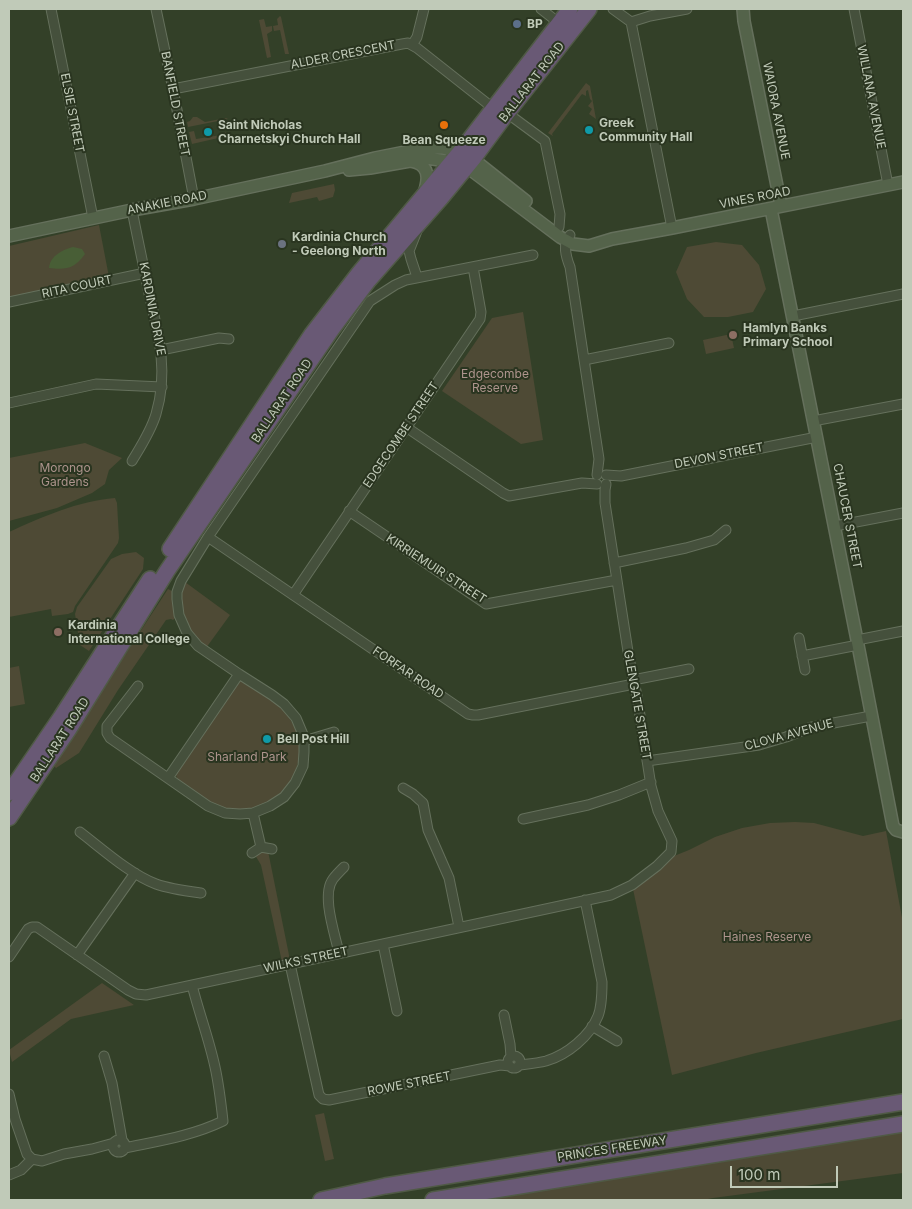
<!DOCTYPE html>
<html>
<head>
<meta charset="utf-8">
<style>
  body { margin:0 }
  #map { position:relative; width:912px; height:1209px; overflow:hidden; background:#334028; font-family:Inter,sans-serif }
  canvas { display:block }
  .frame { position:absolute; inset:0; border:10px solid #c0cab8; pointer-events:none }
  .scale { position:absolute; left:730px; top:1166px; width:108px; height:22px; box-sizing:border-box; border:2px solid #c0cab8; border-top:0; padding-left:6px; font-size:15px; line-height:18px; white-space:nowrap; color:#c0cab8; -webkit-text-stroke:4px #2a3520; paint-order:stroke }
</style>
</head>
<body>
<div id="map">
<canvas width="912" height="1209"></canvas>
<div class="frame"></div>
<div class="scale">100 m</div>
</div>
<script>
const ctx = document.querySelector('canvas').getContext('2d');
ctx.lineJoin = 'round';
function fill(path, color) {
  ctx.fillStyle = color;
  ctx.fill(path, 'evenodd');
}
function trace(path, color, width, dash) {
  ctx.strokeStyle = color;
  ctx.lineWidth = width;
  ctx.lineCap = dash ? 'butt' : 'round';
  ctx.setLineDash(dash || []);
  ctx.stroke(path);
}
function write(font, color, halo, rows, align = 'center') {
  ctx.font = font + ' Inter,sans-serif';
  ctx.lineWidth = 4;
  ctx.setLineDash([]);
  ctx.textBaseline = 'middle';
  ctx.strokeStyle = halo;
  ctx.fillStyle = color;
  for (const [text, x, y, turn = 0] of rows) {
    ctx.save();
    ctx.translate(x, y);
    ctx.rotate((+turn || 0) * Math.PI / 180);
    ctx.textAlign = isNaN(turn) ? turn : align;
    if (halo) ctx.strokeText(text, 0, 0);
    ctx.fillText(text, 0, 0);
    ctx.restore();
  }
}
fill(new Path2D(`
  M280,16L281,17L289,54H285L280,30L274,31L273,26L278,25L277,19Z
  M264,19L266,27L272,26V31L267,34L271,57L267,58L259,20Z
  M586,83L590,86L596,119L589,114L592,109L588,106L592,101L590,99L588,90L586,91V96L582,94L552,134L553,136L548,133Z
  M193,117H197L205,122L226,118L228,119L188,127L187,122L190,121Z
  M194,131L196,139L221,135V133L226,132L227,136L192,144L189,132Z
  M334,184L335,190L333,197L319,201L317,197L289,203L292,193Z
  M99,225L109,277L9,297V246Z
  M716,242L742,245L759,265L766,289L753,312L728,317H704L687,299L676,272L687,247Z
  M523,312L543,440L521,444L442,391L492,318Z
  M731,334L734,348L706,354L703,340Z
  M85,443L122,458L109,470L105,484L92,493L57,508L9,521V458Z
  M115,498L117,503L119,538L118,543L75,606L73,612L68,614L52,616L51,609L9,617V532C42,517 78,501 115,498Z
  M136,552L144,558L143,569L89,651L80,645L75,614L77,607L111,559L122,554Z
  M185,582L230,615L206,648L190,631L184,618L181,594Z
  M168,589L174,592L176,617L173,620L171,619L166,620L118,690L84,745L79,753L56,768L53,765Z
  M19,666L25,704L9,707V668Z
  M244,680C254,686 263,693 272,700C276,703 281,706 284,709C287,712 289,716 290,719C316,760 284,814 236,811C223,810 212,803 201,796C196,793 182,786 179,782C178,781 176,775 176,775L178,769L238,682Z
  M795,822L814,823L863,836L886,831L903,923V1019L756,1053L672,1075L633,889L674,856L689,850L715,837L742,828L770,823Z
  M268,851L290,960L282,962L261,865L255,855Z
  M102,983L134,1005L71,1019L12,1062L9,1050Z
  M324,1113L334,1159L325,1161L315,1115Z
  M903,1132V1173L713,1198L703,1200H486L534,1192L541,1189L633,1175L653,1173Z`), '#4e4a35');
fill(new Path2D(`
  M73,247L82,249L85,254C74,269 66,270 49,268C50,256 62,250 73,247Z`), '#485e36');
const street = new Path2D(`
  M51,9L93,218
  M156,9L173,89L194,199
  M541,9L559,23
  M613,9L631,22L672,228
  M854,9L888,185
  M631,22L650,16L687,9
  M412,45L417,37L424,9
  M173,89L402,44L408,43L417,48L493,108
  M507,113L545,141L560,214L559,227
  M417,231L409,251L411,259L417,277
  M570,235C562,244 566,257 570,267L599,459L597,475
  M9,302L145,273
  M793,316L903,294
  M161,350L219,338L229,339
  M584,360L669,343
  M9,403L96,384L162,387
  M813,421L903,404
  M406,427L503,493L509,496L582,483L597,484
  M132,461C141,446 151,431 156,414C169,371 158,332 148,289C143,263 137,236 132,210
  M606,475L621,476L817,437
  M349,511L486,604L617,580
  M835,526L903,513
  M208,537L468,714L473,715H478L634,684
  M614,563L686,548L714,540L726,530
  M293,595L480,319L481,312L473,267
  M799,638L805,670
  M857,640L903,631
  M802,656L858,645
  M633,680L689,669
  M138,686L107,726V733L110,738L208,806L225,813L240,814L253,813L270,806L284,797L295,783L303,766L304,752V737L296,718L284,704L272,695L239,674L198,646L187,633L179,615L177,599V592L181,581L208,537L370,301L395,285L406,280L533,255
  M304,741L334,732
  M647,761L759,745L786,737L812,727L871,716
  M168,778L239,674
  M403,788L413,794L423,803L428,830L449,878L459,927
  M253,813L261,847
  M523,819L588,805L619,795L651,782
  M80,832C101,848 131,875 156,884C170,889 186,891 201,893
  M252,853L261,847L272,849
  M383,944L397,1011
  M339,953C335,934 321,895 333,879C336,875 340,871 344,867
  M77,955L135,873
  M9,957L28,929L32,927H37L128,990L136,994L146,995L611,895L632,885L657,866L671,852L672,841L658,811L651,786L637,696L629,658L605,503V490L606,484
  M290,964L319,1095L323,1099L329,1100L500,1065L510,1066
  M504,1015L510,1044L511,1057
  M592,1026L617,1041
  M104,1056L112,1083L122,1140
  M508 1062a6 6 0 1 1 12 0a6 6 0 1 1-12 0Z
  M520,1065C528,1064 538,1063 546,1061C567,1055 590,1036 598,1016C602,1006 602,993 602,982L585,900
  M9,1094L15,1119L27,1154L32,1159L42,1161L64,1154L92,1149L114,1143
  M113 1146a6 6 0 1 1 12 0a6 6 0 1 1-12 0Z
  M125,1148C158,1141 192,1136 223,1121C221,1103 219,1085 215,1067C209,1039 199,1013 192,985
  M9,1175L21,1170L32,1159`);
const secondary = new Path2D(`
  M743,9L744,21L781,206
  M473,159L526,201
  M411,161C430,164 429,179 424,193
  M467,167L560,237L573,244L589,246L612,239L672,228L903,182
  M349,170L370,168L427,158L452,162
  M771,209L857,640L893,826L896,830L903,832
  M9,236L132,210L194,199L325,171L375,158L425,148H442L460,152`);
const highway = new Path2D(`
  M170,549L312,334L359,273L460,152L570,9
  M9,793L61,717L150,579
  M9,818L69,729L167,571L332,329L368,281L441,198L473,159L507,113L589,9
  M321,1200L385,1186L903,1102
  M433,1200L903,1124`);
trace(street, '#65705c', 11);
trace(secondary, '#65705c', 14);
trace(highway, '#505a46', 18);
trace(street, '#45503c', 9);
trace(secondary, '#54634a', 11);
trace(highway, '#695975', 15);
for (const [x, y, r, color] of [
  [517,24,5,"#5c6f8a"],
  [444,125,5,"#e8710a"],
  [589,130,5,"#0f9aa8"],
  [208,132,5,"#0f9aa8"],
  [282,244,5,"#6b7280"],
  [733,335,5,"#8d6e63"],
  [58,632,5,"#8d6e63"],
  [267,739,5,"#0f9aa8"]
]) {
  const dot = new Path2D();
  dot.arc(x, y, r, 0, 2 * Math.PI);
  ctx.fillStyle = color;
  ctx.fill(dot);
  trace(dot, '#2a3520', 2);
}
write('bold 12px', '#c0cab8', '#2a3520', [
  ["BP",527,24],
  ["Greek",599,123],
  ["Community Hall",599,137],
  ["Saint Nicholas",218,125],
  ["Charnetskyi Church Hall",218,139],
  ["Bean Squeeze",444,140,"center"],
  ["Kardinia Church",292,237],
  ["- Geelong North",292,251],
  ["Hamlyn Banks",743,328],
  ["Primary School",743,342],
  ["Kardinia",68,625],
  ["International College",68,639],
  ["Bell Post Hill",277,739]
], 'left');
write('12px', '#c0cab8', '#2a3520', [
  ["ALDER CRESCENT",343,55,-11],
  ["BALLARAT ROAD",532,82,-52],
  ["WILLANA AVENUE",871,97,79],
  ["BANFIELD STREET",175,104,79],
  ["WAIORA AVENUE",776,111,79],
  ["ELSIE STREET",72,113,79],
  ["VINES ROAD",755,198,-11],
  ["ANAKIE ROAD",167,203,-11],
  ["RITA COURT",77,287,-12],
  ["KARDINIA DRIVE",152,309,79],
  ["BALLARAT ROAD",282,401,-56],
  ["EDGECOMBE STREET",401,435,-56],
  ["DEVON STREET",719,456,-11],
  ["CHAUCER STREET",847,516,79],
  ["KIRRIEMUIR STREET",436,569,33],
  ["FORFAR ROAD",408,673,34],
  ["GLENGATE STREET",637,705,80],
  ["CLOVA AVENUE",789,735,-15],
  ["BALLARAT ROAD",60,740,-57],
  ["WILKS STREET",306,960,-12],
  ["ROWE STREET",409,1084,-11],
  ["PRINCES FREEWAY",612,1149,-9]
]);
write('12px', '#ae948d', '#2a3520', [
  ["Edgecombe",495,374],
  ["Reserve",495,388],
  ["Morongo",65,468],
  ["Gardens",65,482],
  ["Sharland Park",247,757],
  ["Haines Reserve",767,937]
]);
</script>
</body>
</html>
